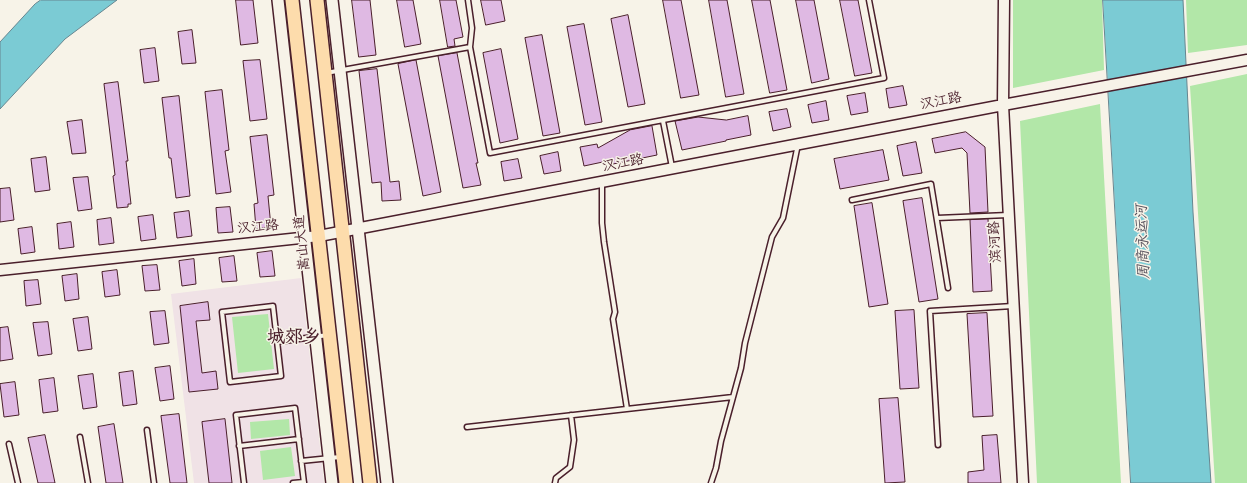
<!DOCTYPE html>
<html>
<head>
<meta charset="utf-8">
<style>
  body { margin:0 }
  canvas { display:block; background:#f7f3e8 }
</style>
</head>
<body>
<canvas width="1247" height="483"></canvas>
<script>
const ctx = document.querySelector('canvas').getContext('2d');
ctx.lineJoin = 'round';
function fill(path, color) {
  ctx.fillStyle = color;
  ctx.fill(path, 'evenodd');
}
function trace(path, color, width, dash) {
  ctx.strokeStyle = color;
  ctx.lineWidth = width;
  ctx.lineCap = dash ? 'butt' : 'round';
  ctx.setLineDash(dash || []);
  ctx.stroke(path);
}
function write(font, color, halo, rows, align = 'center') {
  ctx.font = font + ' Mynerve,"LXGW WenKai TC",sans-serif';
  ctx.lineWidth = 3;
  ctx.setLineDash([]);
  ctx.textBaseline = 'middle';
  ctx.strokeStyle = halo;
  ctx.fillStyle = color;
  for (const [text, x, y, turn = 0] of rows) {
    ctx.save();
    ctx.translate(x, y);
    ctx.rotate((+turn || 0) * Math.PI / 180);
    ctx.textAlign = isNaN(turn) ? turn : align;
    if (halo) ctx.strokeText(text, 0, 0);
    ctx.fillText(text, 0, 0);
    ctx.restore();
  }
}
fill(new Path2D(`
  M301,278L324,483H194L171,294Z`), '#f0e2e6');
fill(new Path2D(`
  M1013,0H1102L1104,70L1013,88Z
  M1186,0H1247V45L1188,53Z
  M1247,74V483H1215L1190,86Z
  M1100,104L1121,483H1037L1020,121Z
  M268,314L274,369L238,373L232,317Z
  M289,419L290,435L251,439L250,422Z
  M291,447L295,476L263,480L260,451Z`), '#b2e7a8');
const water = new Path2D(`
  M41,0H117L65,39L0,109V42L35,4Z
  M1103,0H1183L1193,212L1211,483H1131Z`);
fill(water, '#7bcbd4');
trace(water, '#678690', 1);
const building = new Path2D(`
  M236,0H253L258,43L241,45Z
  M352,0H370L376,55L359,57Z
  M397,0H413L421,44L405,47Z
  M440,0H456L463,37L454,39L455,46L448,47Z
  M481,0H501L505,21L486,25Z
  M663,0H681L699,95L681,98Z
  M709,0H727L744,94L726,97Z
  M752,0H770L787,90L770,93Z
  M796,0H814L829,79L812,83Z
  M840,0H858L872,73L855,76Z
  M628,15L645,104L628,107L611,19Z
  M584,24L602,122L585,125L567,27Z
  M192,30L196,63L182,64L178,32Z
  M542,35L560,133L543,136L525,38Z
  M155,48L159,81L144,83L140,50Z
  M501,49L518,139L500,143L483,53Z
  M457,53L478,163H476L481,185L463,188L438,56Z
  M260,60L267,119L250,121L243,61Z
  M416,60L441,192L423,196L398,64Z
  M377,69L390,182L399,181L401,200L382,201L381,182L372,183L359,71Z
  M118,82L128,161H126L131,204H128V207L117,208L113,176L115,175L104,84Z
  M903,86L907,105L889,108L886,89Z
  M222,90L229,150L225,151L231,192L216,194L205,92Z
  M865,93L868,112L851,115L847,96Z
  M179,96L190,196L176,198L171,158H169L162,98Z
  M826,101L829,120L812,123L808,105Z
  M787,109L791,127L773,131L769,112Z
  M748,116L751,135L726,140V141L682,150L675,121L698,117L726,120Z
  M82,120L86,153L72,154L67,122Z
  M652,126L657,155L613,164L612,160L584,166L580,147L597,144L598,148L630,130Z
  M966,132L985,147L988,212L970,213L967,153L962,148L935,153L932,139Z
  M267,135L274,195L268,196L271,227L256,229L254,204L258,203L250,137Z
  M916,142L922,173L903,176L897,146Z
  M883,150L889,180L840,189L834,159Z
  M558,152L561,171L544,174L540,156Z
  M46,157L50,190L35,192L31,159Z
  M518,159L522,178L504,181L501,162Z
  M88,177L92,209L78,211L73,178Z
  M10,188L14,220L0,222V189Z
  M922,198L938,299L919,302L903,201Z
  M872,203L888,304L869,307L854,206Z
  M230,207L233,232L218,233L216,208Z
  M189,211L192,236L177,238L174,213Z
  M153,215L156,239L141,241L138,217Z
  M111,218L114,243L99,245L97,220Z
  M988,219L992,291L973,292L970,220Z
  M71,222L74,247L59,249L57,224Z
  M32,227L35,252L21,254L18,229Z
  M272,251L275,276L260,277L257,253Z
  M234,256L237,281L222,282L219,258Z
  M194,259L196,284L182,286L179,261Z
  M157,265L160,290L145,291L142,266Z
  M117,270L120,295L105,297L102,272Z
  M77,274L79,299L65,301L62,276Z
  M38,280L41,304L26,306L24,281Z
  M208,302L210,320L196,321L202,373L216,371L218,389L189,392L180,306Z
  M914,310L919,388L900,389L895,311Z
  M165,311L169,343L154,345L150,312Z
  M987,313L993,416L973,417L967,314Z
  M88,317L92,349L78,351L73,319Z
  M48,322L52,354L38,356L33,323Z
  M8,327L13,359L0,361V328Z
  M170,366L174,399L160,401L155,368Z
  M133,371L137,404L123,406L119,373Z
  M93,374L97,407L83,409L78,376Z
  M54,378L58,411L43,413L39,380Z
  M15,382L19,415L4,417L0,384Z
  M898,398L905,482L885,483L879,399Z
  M179,414L187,483H170L161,416Z
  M225,419L232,483H209L202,422Z
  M114,424L123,483H106L98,427Z
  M45,435L55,483H38L28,438Z
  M997,435L1001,483H968V472L984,470L982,436Z`);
fill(building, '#dfb9e3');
trace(building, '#4a1f2b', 1);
const service = new Path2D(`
  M468,0L472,28L470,47L490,153L884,78L869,0
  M326,73L470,47
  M663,121L672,167
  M602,182V223L604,242L615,312L613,319L627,409
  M852,200L931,184L948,288
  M937,218L1008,215
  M273,306L281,376L230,382L222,312Z
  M277,342L328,335
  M467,427L733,397
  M147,430L154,483
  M80,437L88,483
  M9,444L18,483
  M938,445L930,311L1013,306
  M239,446L299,439
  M301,461L340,457
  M244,483L236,415L295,408L304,483
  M293,483L304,482
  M555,483L556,478L570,467L574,440L571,415
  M711,483L716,468L721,441L741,368L745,343L772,237L783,218L798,144`);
const tertiary = new Path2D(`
  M1004,0L1003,105L1023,483
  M0,270L319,236L1003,105L1247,60`);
const secondary = new Path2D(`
  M278,0L332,483
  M332,0L387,483`);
const primary = new Path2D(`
  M292,0L346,483
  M317,0L370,483`);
trace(service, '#4a1f2b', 7);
trace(tertiary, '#4a1f2b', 13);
trace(secondary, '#4a1f2b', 14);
trace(primary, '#4a1f2b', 16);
trace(service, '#f7f3e8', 4);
trace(tertiary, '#f7f3e8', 10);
trace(secondary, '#f7f3e8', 11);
trace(primary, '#fddcac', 13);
write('14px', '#4a1f2b', '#f7f3e8', [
  ["汉江路",941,102,-11],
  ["汉江路",623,164,-11],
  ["汉江路",258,228,-6],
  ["滨河路",996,242,-93],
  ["嵩山大道",303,243,-96]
]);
write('italic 15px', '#59535e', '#f7f3e8', [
  ["周商永运河",1144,242,-92]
]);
write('bold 18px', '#4a1f2b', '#f7f3e8', [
  ["城郊乡",294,338]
]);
</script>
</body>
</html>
